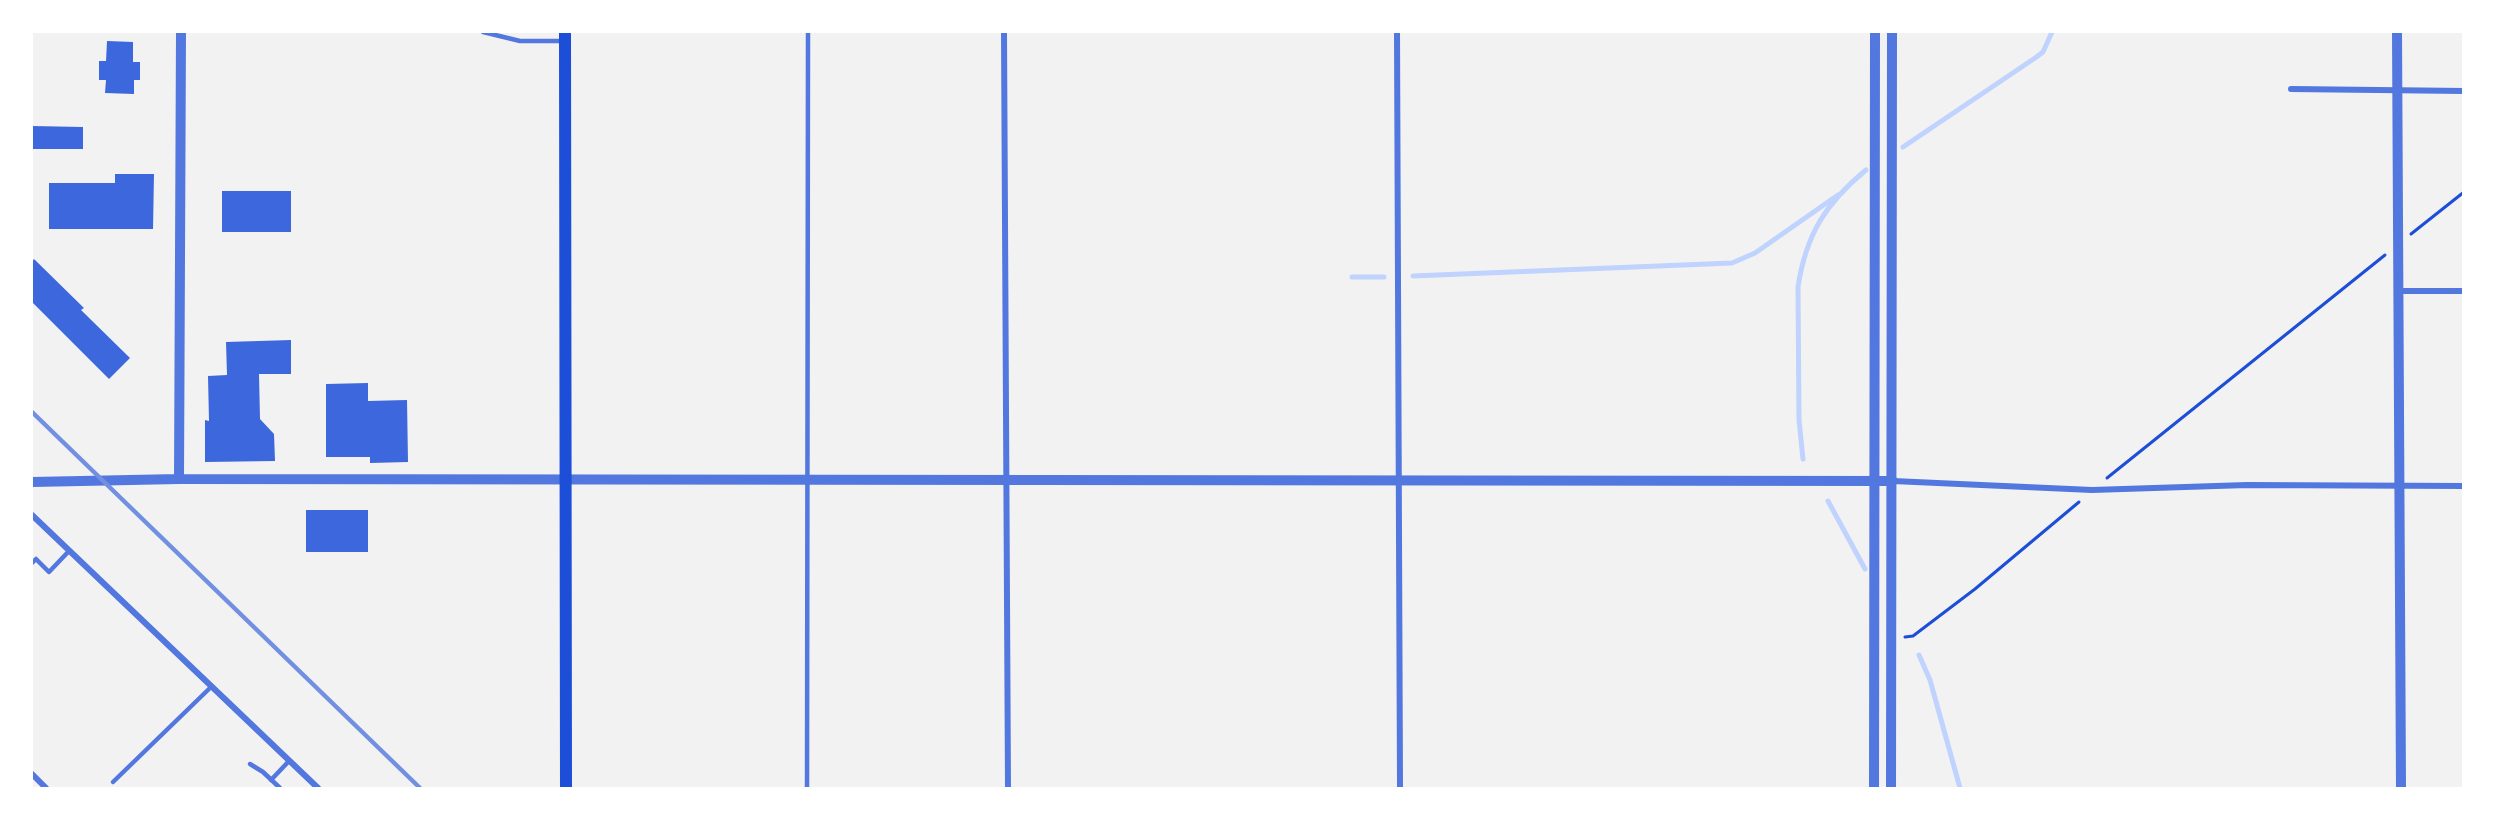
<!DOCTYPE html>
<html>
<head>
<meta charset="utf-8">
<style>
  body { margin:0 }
  #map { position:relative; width:2495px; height:820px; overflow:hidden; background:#f2f2f2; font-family:"Public Sans",sans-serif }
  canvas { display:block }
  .frame { position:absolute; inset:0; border:33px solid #fff; pointer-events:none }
</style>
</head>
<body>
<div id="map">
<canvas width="2495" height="820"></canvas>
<div class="frame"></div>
</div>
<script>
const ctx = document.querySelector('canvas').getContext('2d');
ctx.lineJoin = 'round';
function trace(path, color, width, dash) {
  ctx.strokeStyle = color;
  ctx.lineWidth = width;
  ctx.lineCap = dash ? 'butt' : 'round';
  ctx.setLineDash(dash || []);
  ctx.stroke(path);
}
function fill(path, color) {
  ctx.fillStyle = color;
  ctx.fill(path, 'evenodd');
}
trace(new Path2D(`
  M1903,147L2035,58L2043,52L2052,32
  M1413,276L1732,263L1755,253L1838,195
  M1352,277H1384
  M1803,459L1799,420L1798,287C1806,234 1826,203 1866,170
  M1828,501L1865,569
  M1919,655L1930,680L1960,788`), '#bfd3fe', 5);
fill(new Path2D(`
  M107,41L133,42V62H140V80H134V94L105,93L106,80H99V61H106Z
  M32,126L83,127V149H32Z
  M115,174H154L153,229H49V183H115Z
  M222,191H291V232H222Z
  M34,259L84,308L81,310L130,358L109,379L32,302V262Z
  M291,340V374H259L260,419L274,434L275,461L205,462V420L209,421L208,376L227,375L226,342Z
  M368,383V401L407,400L408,462L370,463V457H326V384Z
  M306,510H368V552H306Z`), '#3d67dc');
trace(new Path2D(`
  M2411,234L2464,192
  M2107,478L2385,255
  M1905,637L1913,636L1975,589L2079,502`), '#1d4ed8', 3);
trace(new Path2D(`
  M483,32L520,41H565
  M32,563L36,559L49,572L69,551
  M250,764L263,772L280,788
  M271,780L289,761
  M113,782L211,687
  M807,788L808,32`), '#5277de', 4.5);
trace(new Path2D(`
  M1004,32L1008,788
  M1397,32L1400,788
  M2291,89L2464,91
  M2398,291H2464
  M1893,481L2092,490L2247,485L2464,486
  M32,515L318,788
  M32,774L46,788`), '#5277de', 6);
trace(new Path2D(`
  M2397,32L2401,788
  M179,479L181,32
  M32,482L179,479L1893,481
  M1874,788L1875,32
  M1891,788L1892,32`), '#5277de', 10);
trace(new Path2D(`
  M565,32L566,788`), '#1d4ed8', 12);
trace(new Path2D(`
  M32,412L420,788`), '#7290e2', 4.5);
</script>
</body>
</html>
